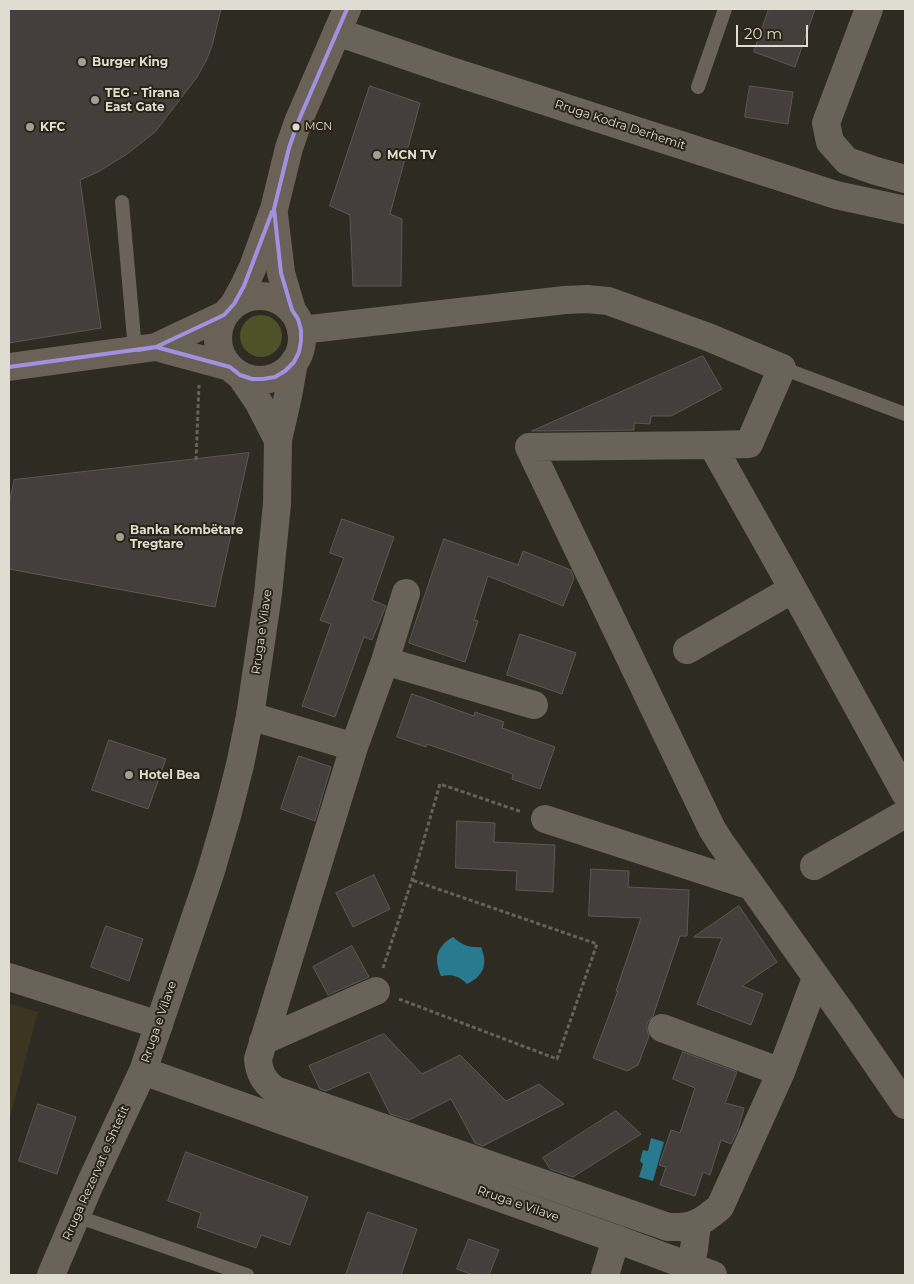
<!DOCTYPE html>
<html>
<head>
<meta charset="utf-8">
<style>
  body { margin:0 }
  #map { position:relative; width:914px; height:1284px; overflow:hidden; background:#2e2b23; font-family:Montserrat,sans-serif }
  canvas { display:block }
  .frame { position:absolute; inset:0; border:10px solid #dfdcd2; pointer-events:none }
  .scale { position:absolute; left:736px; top:25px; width:72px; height:22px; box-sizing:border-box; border:2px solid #dfdcd2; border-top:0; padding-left:6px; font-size:15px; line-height:18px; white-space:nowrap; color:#dfdcd2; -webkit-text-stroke:4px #292415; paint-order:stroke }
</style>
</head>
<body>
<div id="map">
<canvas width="914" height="1284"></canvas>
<div class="frame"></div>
<div class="scale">20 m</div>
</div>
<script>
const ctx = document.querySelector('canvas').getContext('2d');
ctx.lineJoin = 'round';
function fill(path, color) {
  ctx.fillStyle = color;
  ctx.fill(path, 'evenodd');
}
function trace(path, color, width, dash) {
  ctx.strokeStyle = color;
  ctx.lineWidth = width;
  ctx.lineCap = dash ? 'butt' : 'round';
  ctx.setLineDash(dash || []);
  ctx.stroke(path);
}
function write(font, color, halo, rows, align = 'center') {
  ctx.font = font + ' Montserrat,sans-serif';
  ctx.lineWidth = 4;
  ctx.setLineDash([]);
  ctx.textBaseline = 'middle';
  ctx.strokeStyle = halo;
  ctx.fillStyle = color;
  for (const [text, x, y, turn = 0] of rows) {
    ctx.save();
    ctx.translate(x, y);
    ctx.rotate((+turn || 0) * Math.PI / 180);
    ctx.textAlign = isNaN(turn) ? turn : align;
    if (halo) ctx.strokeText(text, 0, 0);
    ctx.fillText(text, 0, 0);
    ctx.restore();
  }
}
fill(new Path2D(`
  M9,1003L38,1012L9,1121Z`), '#3c3520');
fill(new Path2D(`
  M240 336a21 21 0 1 1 42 0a21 21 0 1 1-42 0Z`), '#4f5126');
fill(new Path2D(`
  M453,937C462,945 469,948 481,947C488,964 484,976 467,984C459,976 452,974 441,976C433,958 437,946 453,937Z
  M651,1138L664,1142L653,1181L639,1177L643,1164L640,1161L643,1150L648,1151Z`), '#287b8f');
const building = new Path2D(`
  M9,9H221L212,46L206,61L197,77L165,119L155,132L127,154L98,172L80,180L101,328L9,343Z
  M769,9H815L795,67L754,52Z
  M370,86L420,103L390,214L402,219L401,286H353L350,215L330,206Z
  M750,86L793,92L788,124L745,117Z
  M703,356L722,389L671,416H651L650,424L634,423V430L532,431Z
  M249,453L215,607L9,569V505L14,480Z
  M342,519L394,537L372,600L386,606L372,640L364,637L335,717L302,706L331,624L320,620L344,558L330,553Z
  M444,539L518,565L523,551L571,570L574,578L563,606L488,576L474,620L478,621L465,662L409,643Z
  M520,634L576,653L562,694L507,675Z
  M412,694L474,716L475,712L504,722L502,728L555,747L540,789L512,779L513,774L427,744L426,747L397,737Z
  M109,740L166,759L148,809L92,790Z
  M299,756L331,767L315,821L281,809Z
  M457,821L495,823L494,842L555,845L553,892L516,890L517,871L456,868Z
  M591,869L629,871L628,887L689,890L687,936H680L653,1016L647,1023V1030L649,1036L638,1065L627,1071L593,1058L618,991H616L641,918L589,916Z
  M374,875L390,909L353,927L336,893Z
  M739,906L777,962L742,986L763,994L751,1025L697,1004L722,938L694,937Z
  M106,926L143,939L129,981L91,967Z
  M352,946L369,977L328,995L313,967Z
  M384,1034L422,1074L460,1055L506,1101L539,1084L564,1104L483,1146L475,1143L451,1099L409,1120L390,1114L369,1072L326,1091L320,1089L309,1066Z
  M683,1052L737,1072L725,1103L744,1108L738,1130L731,1144L721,1140L710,1175L703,1172L695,1196L660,1185L666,1167L659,1165L671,1130L680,1133L695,1088L673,1079Z
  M38,1104L76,1117L57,1174L19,1161Z
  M616,1111L641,1134L573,1177L550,1169L543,1158Z
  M186,1152L308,1197L290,1245L261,1235L256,1248L197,1227L201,1213L168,1201Z
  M368,1212L417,1229L401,1275H346Z
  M469,1239L499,1250L489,1275H473L457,1269Z`);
fill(building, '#443f3d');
trace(building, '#5d5855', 1);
trace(new Path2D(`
  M196,460L199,385
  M383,968L412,880L440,784L522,812
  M399,999L557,1059L597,944L412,880`), '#666159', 3, [4, 2.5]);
trace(new Path2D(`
  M698,87L725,9
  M122,202L135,350
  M782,368L905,414
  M76,1216L247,1275`), '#6a6359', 14);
trace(new Path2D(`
  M869,9L826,123L830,142L847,161L876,171L905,179
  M337,32L445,69L836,195L905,210
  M301,330L565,300L587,299L608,301L708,337L782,368L749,444L712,445L529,447L712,829L721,843L848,1022L905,1105
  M712,445L793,589L905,793
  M406,593L385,661L354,747L258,1059C259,1073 264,1082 275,1090L668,1227C693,1228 701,1223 720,1207L781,1072L816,978
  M687,650L793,589
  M385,661L534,705
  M250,716L354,747
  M545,819L751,886
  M814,866L905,814
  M9,977L159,1025
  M662,1028L781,1072
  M263,1041L376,991
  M690,1267L694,1249L697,1224
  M605,1275L616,1239`), '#6a6359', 28);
trace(new Path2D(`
  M240,375L259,403L278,440
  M143,1071L616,1239L713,1275
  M51,1275L90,1184L143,1071L210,874L227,816L240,765L250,716L268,594L277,504L278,440L288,396L294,362`), '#6a6359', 28);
trace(new Path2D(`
  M274,214L281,273L292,310
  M218 338a42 42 0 1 1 84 0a42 42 0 1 1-84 0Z
  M234,304L244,286L253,267L274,209L289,148L298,122L347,9
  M156,347L230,367
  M9,367L156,347L224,315`), '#6a6256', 28);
trace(new Path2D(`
  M138,350L156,347L224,315L234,304L244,286L272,212
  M9,367L156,347L230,367L240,375L252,379H263L275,377L285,371L294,362L299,352L301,341V330L298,319L292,310L281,273L274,209L289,148L298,122L347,9`), '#a291e0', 4);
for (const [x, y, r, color] of [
  [82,62,5,"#a19e95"],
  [95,100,5,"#a19e95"],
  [30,127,5,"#a19e95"],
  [296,127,4.5,"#dfdcd2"],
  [377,155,5,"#a19e95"],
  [120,537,5,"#a19e95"],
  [129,775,5,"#a19e95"]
]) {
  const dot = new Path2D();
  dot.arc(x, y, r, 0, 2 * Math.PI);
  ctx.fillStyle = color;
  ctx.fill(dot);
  trace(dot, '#292415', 2);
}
write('11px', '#dfdcd2', '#292415', [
  ["MCN",305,127]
], 'left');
write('bold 12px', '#dfdcd2', '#292415', [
  ["Burger King",92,62],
  ["TEG - Tirana",105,93],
  ["East Gate",105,107],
  ["KFC",40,127],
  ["MCN TV",387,155],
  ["Banka Kombëtare",130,530],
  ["Tregtare",130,544],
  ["Hotel Bea",139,775]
], 'left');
write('12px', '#dfdcd2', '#292415', [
  ["Rruga Kodra Derhemit",620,125,18],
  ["Rruga e Vilave",262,632,-82],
  ["Rruga e Vilave",159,1022,-71],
  ["Rruga Rezervat e Shtetit",96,1173,-66],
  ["Rruga e Vilave",518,1204,19]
]);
</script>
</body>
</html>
